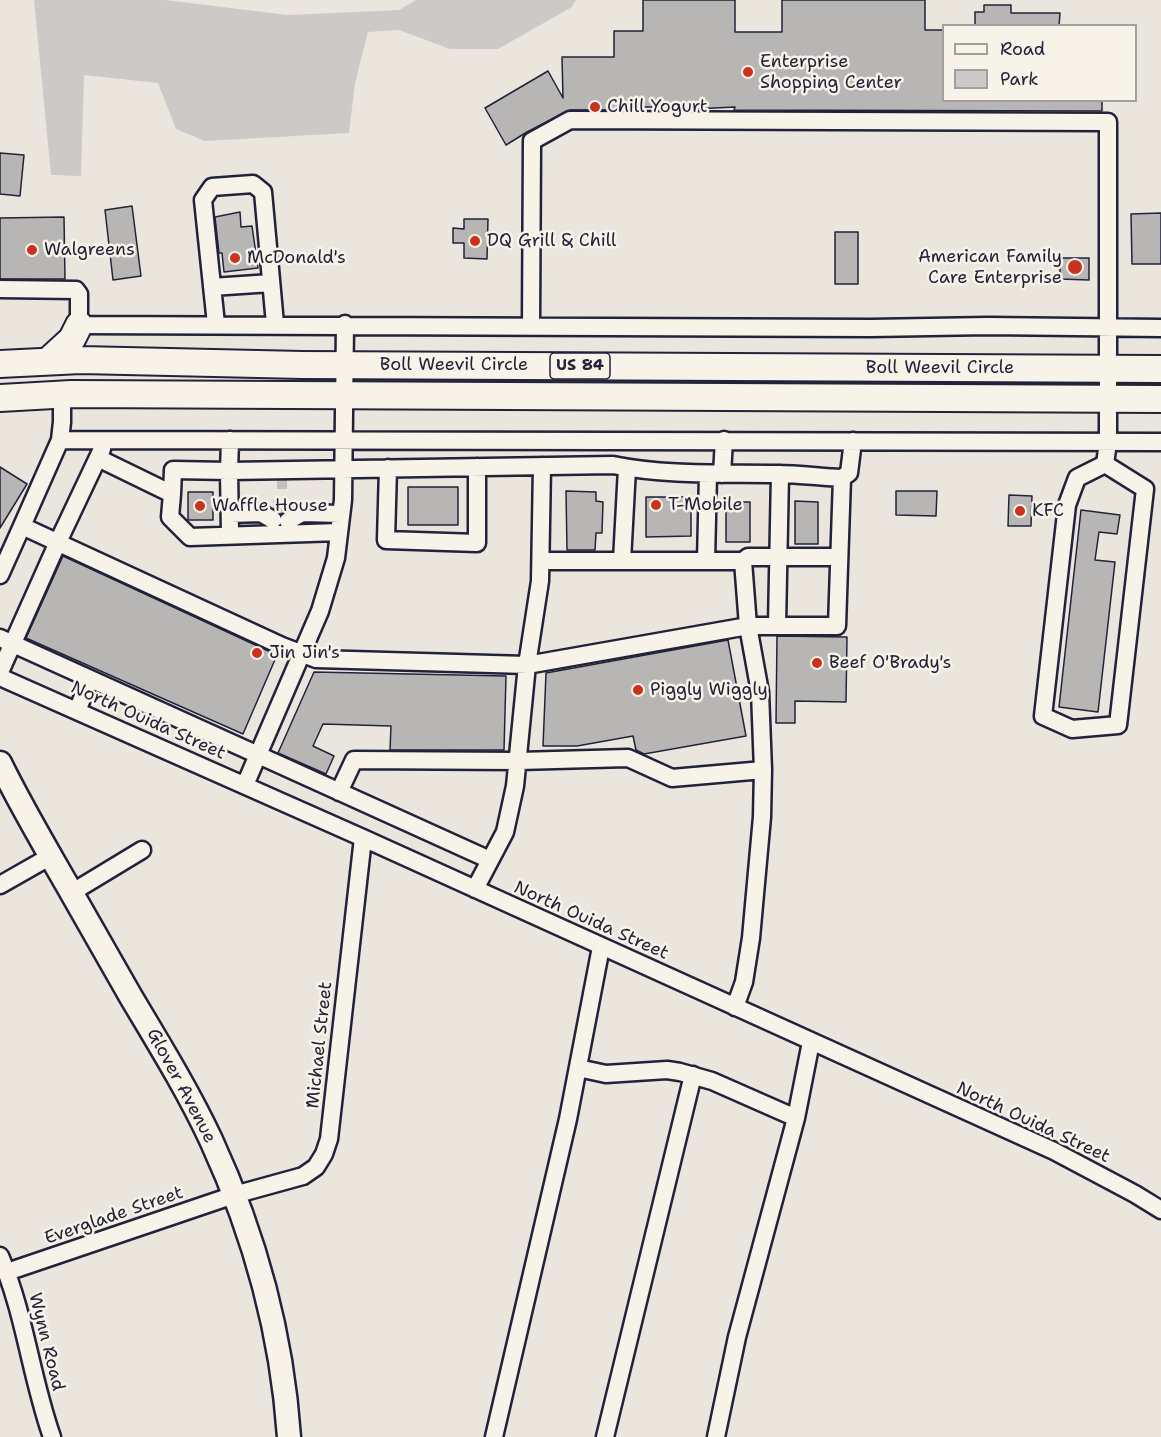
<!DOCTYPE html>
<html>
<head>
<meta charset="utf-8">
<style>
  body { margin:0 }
  #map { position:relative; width:1161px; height:1437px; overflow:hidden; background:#eae6de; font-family:"Shantell Sans",sans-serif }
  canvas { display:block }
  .legend { position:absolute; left:942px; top:24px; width:195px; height:78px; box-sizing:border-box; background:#f7f3e8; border:2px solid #a29fa3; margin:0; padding:8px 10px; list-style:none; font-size:18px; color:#22223b }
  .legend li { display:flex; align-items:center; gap:12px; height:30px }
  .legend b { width:30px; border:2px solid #a29fa3 }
</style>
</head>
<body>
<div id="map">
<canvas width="1161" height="1437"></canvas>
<ul class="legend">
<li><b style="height:8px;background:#f7f3e8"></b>Road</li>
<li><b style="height:16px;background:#cdc9c6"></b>Park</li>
</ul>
</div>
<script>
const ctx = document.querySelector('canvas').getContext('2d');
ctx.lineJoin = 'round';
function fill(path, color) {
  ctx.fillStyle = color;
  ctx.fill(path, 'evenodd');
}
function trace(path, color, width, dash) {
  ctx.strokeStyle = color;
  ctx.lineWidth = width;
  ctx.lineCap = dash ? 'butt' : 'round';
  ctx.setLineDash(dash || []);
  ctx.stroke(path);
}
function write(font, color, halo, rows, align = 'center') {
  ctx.font = font + ' "Shantell Sans",sans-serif';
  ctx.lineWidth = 5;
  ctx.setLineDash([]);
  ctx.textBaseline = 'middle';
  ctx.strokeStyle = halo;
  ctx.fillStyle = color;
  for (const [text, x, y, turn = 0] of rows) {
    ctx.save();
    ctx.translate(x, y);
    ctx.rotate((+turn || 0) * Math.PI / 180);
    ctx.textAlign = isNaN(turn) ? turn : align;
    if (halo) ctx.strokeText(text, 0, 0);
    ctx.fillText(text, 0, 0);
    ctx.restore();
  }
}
fill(new Path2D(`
  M34,0H165L288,15L399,10L416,0H576L572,7L498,49H450L399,30L368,32L355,83L349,133L205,141L176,129L158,83L84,75L81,176L51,175Z`), '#cdc9c6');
const building = new Path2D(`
  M643,0H735V32H782V0H925V30H944V100H1102V111L734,110L735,107L674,110L673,107H643V110H570L527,132L506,145L485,108L548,71L563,98L562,57H614V31H643Z
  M984,5H1011V13H1060L1059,26H975V12H984Z
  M0,153L24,155L20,196L0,194Z
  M132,206L141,276L113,280L105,210Z
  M240,212L241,227L252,226L258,268L224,272L222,253H219L215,217Z
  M1161,213V264H1132L1131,214Z
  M64,217L65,279H0V218Z
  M464,219H488L487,259L464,258V243H453V228L464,229Z
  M835,232H858V284H835Z
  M1060,258H1089V280L1060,279Z
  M0,467L27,484L0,528Z
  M408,487H458V525H408Z
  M566,491L596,492V501L603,502L602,533H596L595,550H567Z
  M896,491H937L936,516L896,515Z
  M188,492H213V520H188Z
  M1009,495L1032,496L1031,526H1008Z
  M646,497H691V536L646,537Z
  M795,501L818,502V544H795Z
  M726,502H750V542H726Z
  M1081,510L1120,515L1117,534L1099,532L1095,560L1115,562L1098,712L1059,707Z
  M63,556L277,655L243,734L26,638Z
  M777,636L847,637L846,702L795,701V723H776Z
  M728,640L746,736L644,754L636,750L633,736L577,746H543L546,673Z
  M314,672L506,676L504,750H390L391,726L323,724L313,746L334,756L326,774L278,753Z`);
fill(building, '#b8b6b5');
trace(building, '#22223b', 1.5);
trace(new Path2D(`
  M277,481H287
  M273,508H288`), '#c2bfbd', 16, [16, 8]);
const minor = new Path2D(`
  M212,287L271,283
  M0,289L76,290L79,294V325L871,328L988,326L1161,328
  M216,324L203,200L212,187L253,184L263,192L275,324
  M531,326L532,141L570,120L1108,122V442L1105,464L1077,478L1067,505L1043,716L1072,729L1118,725L1145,489L1105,464
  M60,440L1161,442
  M230,440L229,471L613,465C667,476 723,473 777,474C799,474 820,477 842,478L849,473L853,441
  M98,458L172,494L170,517L190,537L339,532
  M388,468L386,540L477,543V467
  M722,474L724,440
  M172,494L173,470L229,471L230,534
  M230,514L261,513L273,520
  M288,521L302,513L341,514
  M22,526L60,440L62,422V395
  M541,561H743
  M622,561L627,468
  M706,561L708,474
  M0,575L22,526L282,646L316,659L527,665L748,626H837L842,478
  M777,625L780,474
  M0,638L490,860
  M0,672L58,542L102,449
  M0,677L363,838L1054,1151L1135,1194L1161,1210
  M77,711L90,679
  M245,785L320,611L336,558L343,500L345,324
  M339,792L354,760L519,761L628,758L672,778L763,770
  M0,885L51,856
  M475,889L505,832L515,786L527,665L540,581L542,466
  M71,893L142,850
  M735,1007L744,982L751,938L762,817L763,770L760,692L748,626L743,561L748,557H839
  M578,1068L606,1074L667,1070L680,1072L712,1081L796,1118
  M0,1256C25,1314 31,1378 52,1437
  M7,1272L234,1195L303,1176L316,1167L324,1154L329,1139L363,838
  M494,1437L568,1119L601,947
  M605,1437L693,1075
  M716,1437L737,1337L796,1118L811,1042`);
const major = new Path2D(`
  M0,763C20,804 43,843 66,883C88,921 109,959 131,997C159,1044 188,1091 211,1140C254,1233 282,1334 289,1437`);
const highway = new Path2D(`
  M48,361L72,339L79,325
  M0,364L81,360L302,365L1161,369
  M0,398L71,394L1161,399`);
trace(minor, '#22223b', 21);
trace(major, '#22223b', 27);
trace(highway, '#22223b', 30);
trace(minor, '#f7f3e8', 16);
trace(major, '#f7f3e8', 22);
trace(highway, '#f7f3e8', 26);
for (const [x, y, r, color] of [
  [748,72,6,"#c8321e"],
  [595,107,6,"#c8321e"],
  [475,241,6,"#c8321e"],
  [32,250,6,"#c8321e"],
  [235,258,6,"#c8321e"],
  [1075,267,8,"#c8321e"],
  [656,505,6,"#c8321e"],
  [200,506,6,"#c8321e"],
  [1020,511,6,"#c8321e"],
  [257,653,6,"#c8321e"],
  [817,663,6,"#c8321e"],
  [638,690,6,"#c8321e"]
]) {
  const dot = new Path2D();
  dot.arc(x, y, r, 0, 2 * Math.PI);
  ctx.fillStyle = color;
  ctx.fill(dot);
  trace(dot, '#f7f3e8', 2);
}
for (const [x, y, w] of [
  [580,366,60]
]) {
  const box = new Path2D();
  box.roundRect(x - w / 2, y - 13, w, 26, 4.5);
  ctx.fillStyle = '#f7f3e8';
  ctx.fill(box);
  trace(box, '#22223b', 1.5);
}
write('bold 16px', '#22223b', null, [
  ["US 84",580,366]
]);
write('18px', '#22223b', '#f7f3e8', [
  ["Enterprise",760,62],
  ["Shopping Center",760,83],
  ["Chill Yogurt",607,107],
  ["DQ Grill & Chill",487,241],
  ["Walgreens",44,250],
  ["American Family",1062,257,"right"],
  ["Care Enterprise",1062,278,"right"],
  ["McDonald's",247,258],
  ["T-Mobile",668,505],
  ["Waffle House",212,506],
  ["KFC",1032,511],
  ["Jin Jin's",269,653],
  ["Beef O'Brady's",829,663],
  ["Piggly Wiggly",650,690]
], 'left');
write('18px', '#22223b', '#f7f3e8', [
  ["Boll Weevil Circle",454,365],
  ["Boll Weevil Circle",940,368],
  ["North Ouida Street",148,721,24],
  ["North Ouida Street",591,921,24],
  ["Michael Street",320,1045,-84],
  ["Glover Avenue",181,1086,62],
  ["North Ouida Street",1033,1123,25],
  ["Everglade Street",114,1216,-19],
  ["Wynn Road",46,1342,76]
]);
</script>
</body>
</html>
